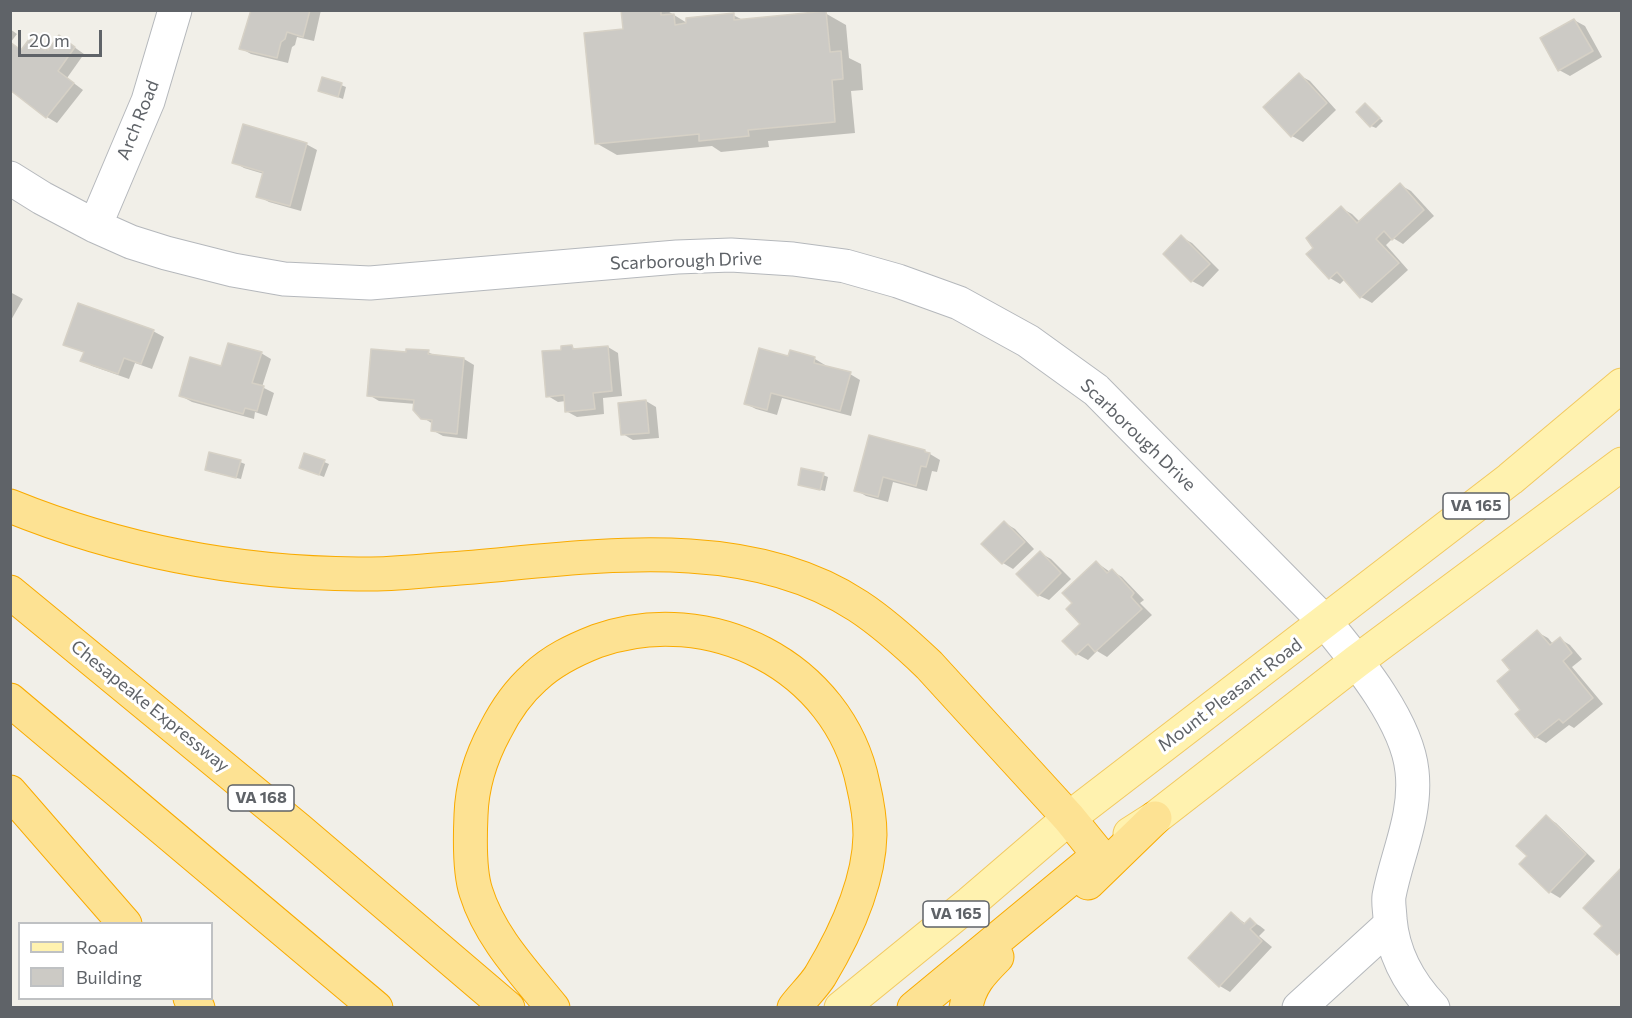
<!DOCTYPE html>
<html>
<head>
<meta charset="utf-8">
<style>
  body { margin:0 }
  #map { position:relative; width:1632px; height:1018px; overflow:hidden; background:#f1efe8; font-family:Commissioner,sans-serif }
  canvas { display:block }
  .frame { position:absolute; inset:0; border:12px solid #5f6368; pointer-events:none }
  .legend { position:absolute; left:18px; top:922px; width:195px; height:78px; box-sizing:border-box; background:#fff; border:2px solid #bfc1c3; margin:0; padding:8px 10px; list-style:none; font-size:18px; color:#5f6368 }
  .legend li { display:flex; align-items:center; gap:12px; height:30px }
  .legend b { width:30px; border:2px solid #bfc1c3 }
  .scale { position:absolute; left:18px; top:30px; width:84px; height:27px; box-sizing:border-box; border:3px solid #5f6368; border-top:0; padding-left:8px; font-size:18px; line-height:21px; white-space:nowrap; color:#5f6368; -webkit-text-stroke:4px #fff; paint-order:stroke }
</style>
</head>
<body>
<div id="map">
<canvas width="1632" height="1018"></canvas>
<div class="frame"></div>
<ul class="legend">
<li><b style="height:8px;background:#fff2af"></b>Road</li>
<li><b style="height:16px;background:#cccac5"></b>Building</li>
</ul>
<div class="scale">20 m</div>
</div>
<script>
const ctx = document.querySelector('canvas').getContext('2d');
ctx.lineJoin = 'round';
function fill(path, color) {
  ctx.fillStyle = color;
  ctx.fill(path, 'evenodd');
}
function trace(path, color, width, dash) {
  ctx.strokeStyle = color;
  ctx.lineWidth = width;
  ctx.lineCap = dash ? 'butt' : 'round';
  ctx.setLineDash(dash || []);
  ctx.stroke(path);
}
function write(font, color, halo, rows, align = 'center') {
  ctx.font = font + ' Commissioner,sans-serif';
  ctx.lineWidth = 6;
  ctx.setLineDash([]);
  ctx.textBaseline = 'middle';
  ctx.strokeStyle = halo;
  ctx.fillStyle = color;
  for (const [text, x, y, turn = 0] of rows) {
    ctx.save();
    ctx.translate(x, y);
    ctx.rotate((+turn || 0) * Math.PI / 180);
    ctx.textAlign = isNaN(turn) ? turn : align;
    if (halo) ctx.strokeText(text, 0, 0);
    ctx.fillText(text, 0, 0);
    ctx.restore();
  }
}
fill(new Path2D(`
  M252,10H321L314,41L297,37L295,45L292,47L288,63L251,54L240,48Z
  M624,10H666L687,23L733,15L743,20L825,13L846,25L849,58L861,64L863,90L851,91L855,133L768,141L769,147L721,152L712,146L617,155L596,143L624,31Z
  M1574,20L1585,26L1602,57L1570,76L1559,70Z
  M10,29L17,34L10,43Z
  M60,37L84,54L67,78L83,90L57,123L47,117L10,43L22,51L31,40L49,51Z
  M1299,75L1310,81L1336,110L1303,142L1292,136Z
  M341,85L346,87L343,99L319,90Z
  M1366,105L1383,121L1376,128L1371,126Z
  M306,144L317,150L301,211L269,202L258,196L264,174L244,168L234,162Z
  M1400,185L1411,191L1434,216L1403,244L1393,238L1386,245L1408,270L1372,303L1361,297L1345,279L1340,284L1330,278L1315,248L1341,208L1352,214L1360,222Z
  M1181,237L1192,243L1219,270L1203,287L1192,281L1165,254Z
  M10,292L23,299L10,322Z
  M153,331L164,337L152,369L135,363L129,379L92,366L82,360L85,353L65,344Z
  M572,347L577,350L608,347L618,353L622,396L603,398L604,414L577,417L566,411V401L558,402L548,396L562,351Z
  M428,352L436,356L464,359L474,365L467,439L443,436L432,430L433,424L422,417L416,404L379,401L369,395L407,354Z
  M791,352L815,359L825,365V367L850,374L860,380L851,416L782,398L777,415L756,409L746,404L790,358Z
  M261,353L271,359L262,387L274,393L267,416L255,412L254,419L192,402L181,396L222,368Z
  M646,401L656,407L659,438L633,440L623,434Z
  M925,451L940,460L937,472L932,471L927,491L893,482L888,502L866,496L856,490Z
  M240,462L245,464L241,479L211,472Z
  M324,462L329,464L324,477L306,470Z
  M823,475L828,477L825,491L799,484Z
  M1005,523L1015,529L1034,549L1013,569L1003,563Z
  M1040,553L1051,559L1071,579L1049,600L1038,595Z
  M1096,562L1110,572L1112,571L1122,577L1144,600L1140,603L1152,615L1107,657L1097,651L1088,660L1077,654L1064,641L1082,624L1075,603Z
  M1537,632L1548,638L1553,644L1560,639L1570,645L1582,659L1572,667L1603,704L1574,728L1569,725L1546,743L1536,737L1522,710L1512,670Z
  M1546,817L1556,823L1595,861L1560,898L1550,892L1529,856Z
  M1232,914L1246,924L1250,920L1260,926L1265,930L1259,936L1272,947L1230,992L1220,986L1190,958Z`), '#0003');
const building = new Path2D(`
  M251,10H310L303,37L287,32L285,39L281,42L277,58L239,49Z
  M621,10H661V15L674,14L675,25L686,23V18L734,13V20L826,11L830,52L841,51L843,79L832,80L835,122L748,130L749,136L699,141V134L595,144L584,33L623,29Z
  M1574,19L1593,51L1558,71L1540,38Z
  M59,35L75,47L58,71L74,83L46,118L10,90V42L21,50L30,38L45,50L47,48L48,50Z
  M1299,73L1327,103L1291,137L1263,107Z
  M322,77L342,83L338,97L318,91Z
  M1365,103L1380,118L1370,127L1356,112Z
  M243,124L307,143L290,206L256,197L263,172L232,163Z
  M1400,183L1424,210L1392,240L1384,231L1376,239L1399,263L1360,298L1337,272L1329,279L1306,254L1313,248L1306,238L1341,206L1357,223Z
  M1181,235L1210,264L1191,282L1163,254Z
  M78,303L154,330L141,364L124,358L118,374L80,361L84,352L63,345Z
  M228,343L262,352L252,383L264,386L257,411L245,408L243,414L179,396L190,357L221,366Z
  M572,345L573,349L608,346L612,391L593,393L595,409L565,412L564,395L546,397L542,351L561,350V346Z
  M759,348L788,356L790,350L815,357L814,363L851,372L840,411L771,393L767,410L744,404Z
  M371,349L406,352V349L429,350L428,354L464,358L457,434L431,431L432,420L421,419L413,410L414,400L367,396Z
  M646,400L649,433L621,435L618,403Z
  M869,435L925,450V452L930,453L926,467L921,466L916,486L883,477L878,497L854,491Z
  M209,452L241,460L236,478L205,470Z
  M304,453L325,460L319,475L299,468Z
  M801,468L824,473L820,490L798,485Z
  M1004,521L1025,542L1002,564L981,544Z
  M1040,551L1061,573L1038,596L1016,574Z
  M1096,561L1107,573L1112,569L1134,593L1131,597L1142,609L1095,652L1088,644L1076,655L1062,641L1080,624L1066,609L1072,603L1062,593Z
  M1537,630L1550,645L1560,637L1572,653L1563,661L1593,698L1563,723L1559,719L1535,738L1515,714L1520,710L1497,681L1510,670L1502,660Z
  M1546,815L1586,854L1549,893L1519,864L1527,856L1516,846Z
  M1622,867V951L1617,955L1594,934L1602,926L1583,908Z
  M1231,912L1244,924L1250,918L1256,924L1250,929L1262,941L1219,987L1188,958Z`);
fill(building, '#cccac5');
trace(building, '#d6d1c6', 1.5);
const minor = new Path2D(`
  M10,178L42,198L95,226L131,242L166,253L233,270L284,279L370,283L677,257L731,255L793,259L845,266L898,281L959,303L1028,341L1096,390L1326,623C1357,661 1407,721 1412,771C1417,815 1397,854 1389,896C1388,904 1390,912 1390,919C1393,954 1409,983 1433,1008
  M95,226L148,101L175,10
  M1299,1008L1390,925`);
const major = new Path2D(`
  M1130,834L1155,818L1357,661L1622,464
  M841,1008L970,903L1069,818L1510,479L1622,385`);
const highway = new Path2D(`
  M10,506C121,551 239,573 358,574C388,575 419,571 449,569C581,559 741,529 858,606C884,623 907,644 929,665L1069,818L1099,855L914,1008
  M10,592L298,829L508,1008
  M10,700L376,1008
  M10,792L125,924
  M1088,883L1155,818
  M190,998L198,1008
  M553,1008C524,972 490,937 476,892C469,871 470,837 471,815C472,784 481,757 495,731C505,711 518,692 535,677C553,660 574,650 597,641C709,601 839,666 863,784C867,801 870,818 870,835C869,883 844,936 820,976C813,987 802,997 794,1008
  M966,1008C969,985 982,972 997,957`);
trace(minor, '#b5b8bc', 35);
trace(major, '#f2c960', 35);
trace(highway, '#f9ab00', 35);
trace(minor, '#fff', 33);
trace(major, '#fff2af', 33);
trace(highway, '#fde293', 33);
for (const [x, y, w] of [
  [1476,506,66],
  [261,798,66],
  [956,914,66]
]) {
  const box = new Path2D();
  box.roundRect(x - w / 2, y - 13, w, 26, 4.5);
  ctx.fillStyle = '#fff';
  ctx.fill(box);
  trace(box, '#5f6368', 1.5);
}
write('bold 16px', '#5f6368', null, [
  ["VA 165",1476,506],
  ["VA 168",261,798],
  ["VA 165",956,914]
]);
write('18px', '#5f6368', '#fff', [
  ["Arch Road",138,120,-68],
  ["Scarborough Drive",686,261,-2],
  ["Scarborough Drive",1138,435,44],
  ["Mount Pleasant Road",1230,695,-37],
  ["Chesapeake Expressway",150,706,39]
]);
</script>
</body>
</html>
